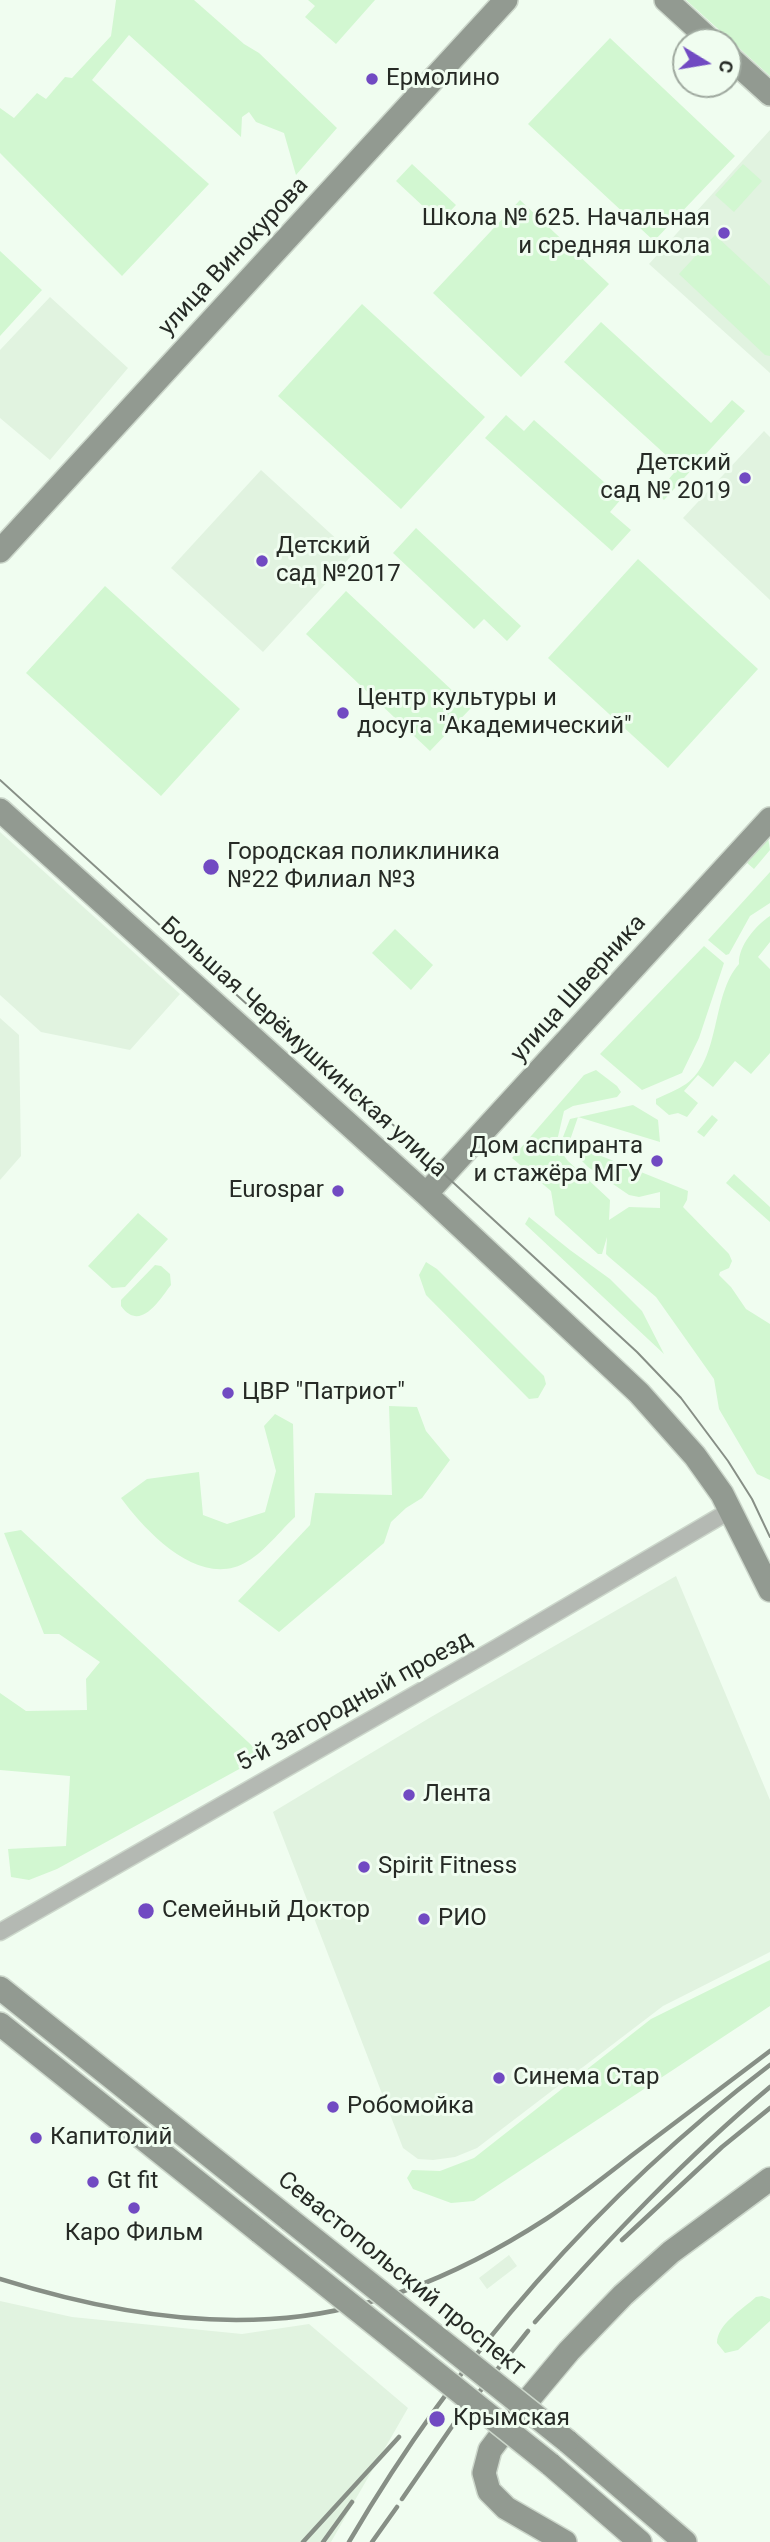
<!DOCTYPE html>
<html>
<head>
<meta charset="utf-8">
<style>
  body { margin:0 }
  #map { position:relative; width:770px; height:2542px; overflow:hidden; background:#f0fdf0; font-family:Roboto,sans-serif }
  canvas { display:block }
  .north { position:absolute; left:672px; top:28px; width:70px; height:70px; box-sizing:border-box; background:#f0fdf0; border:2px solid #9fa99f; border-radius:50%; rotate:101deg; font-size:19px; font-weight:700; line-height:28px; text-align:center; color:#262a25 }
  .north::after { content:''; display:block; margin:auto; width:24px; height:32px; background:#714ac2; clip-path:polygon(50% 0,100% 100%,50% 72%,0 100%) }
</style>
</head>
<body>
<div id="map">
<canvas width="770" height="2542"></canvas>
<div class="north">С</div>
</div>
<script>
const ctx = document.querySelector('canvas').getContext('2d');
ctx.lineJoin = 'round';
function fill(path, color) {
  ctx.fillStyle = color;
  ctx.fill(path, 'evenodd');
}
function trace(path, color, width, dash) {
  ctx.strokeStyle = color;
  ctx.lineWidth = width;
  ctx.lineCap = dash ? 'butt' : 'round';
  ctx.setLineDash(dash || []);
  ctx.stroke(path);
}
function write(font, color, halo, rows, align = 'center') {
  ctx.font = font + ' Roboto,sans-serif';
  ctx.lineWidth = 6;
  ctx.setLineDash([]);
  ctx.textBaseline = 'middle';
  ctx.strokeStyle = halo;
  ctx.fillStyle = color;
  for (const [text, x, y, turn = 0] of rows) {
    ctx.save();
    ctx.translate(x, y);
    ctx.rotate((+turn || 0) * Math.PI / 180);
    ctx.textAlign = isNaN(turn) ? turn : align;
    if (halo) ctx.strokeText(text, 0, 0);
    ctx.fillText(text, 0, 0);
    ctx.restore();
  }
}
fill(new Path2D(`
  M770,130V373L649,264Z
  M50,297L128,368L50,460L0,418V350Z
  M764,431L770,437V600L683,518Z
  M261,470L353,554L263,652L171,568Z
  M0,832L180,994L130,1050L41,1032L0,995Z
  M0,1018L19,1035L21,1156L0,1180Z
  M676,1576L770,1800V1952L663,2006L477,2148L455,2157L433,2160L418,2159L403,2148L273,1812L431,1717Z
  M509,2255L517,2266L487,2289L479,2278Z
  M0,2301L72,2317L242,2334L309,2324L408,2408L331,2542H0Z`), '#e1f3e0');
fill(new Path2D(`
  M116,0H194L244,44L259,53L337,128L296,175L284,133L256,122L249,112L242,117L241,137L129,35L92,80L209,184L122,276L0,153V108L14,118L37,93L46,99L65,77L72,78L111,36Z
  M308,0H375L336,44L305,17L315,6Z
  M686,0H770V76Z
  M610,38L735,156L654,241L528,124Z
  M412,164L456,205L440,222L396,181Z
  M743,164L762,181L734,212L715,195Z
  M520,200L609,284L521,377L433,293Z
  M715,235L770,286V356L765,355L679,274Z
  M0,251L42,290L0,336Z
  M362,304L485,417L401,509L278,396Z
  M601,322L711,423L732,400L745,411L664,500L656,494L679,467L564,362Z
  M506,415L524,431L534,420L622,498L610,512L631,530L612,551L485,438Z
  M416,528L521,626L507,641L484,619L474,629L393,553Z
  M638,559L758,669L668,768L548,658Z
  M105,586L240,709L161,796L26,673Z
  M346,591L471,708L430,751L306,634Z
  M768,837L770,850L754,869L746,862Z
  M770,872V903L750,916L729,954L726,955L708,940Z
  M770,916V942L758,957L770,969V1053L751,1074L735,1061L713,1087L698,1075L684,1091L698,1103L687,1117L678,1113L669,1115L656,1104V1099C666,1094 677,1090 686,1084C721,1060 711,995 739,964C738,946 756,925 770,916Z
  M395,929L433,965L411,990L372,953Z
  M704,946L724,963L699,1038L682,1073L642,1090L600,1054Z
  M596,1070L617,1086L621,1092L617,1097L573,1106L564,1111L556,1145L568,1161L610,1200L609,1220L629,1207L660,1208V1192L639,1197L629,1195L588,1167L567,1146L563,1137L570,1119L633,1105L658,1120L660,1142L578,1117L569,1143L688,1191L687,1200L683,1207L729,1254L732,1261L729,1268L720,1272L719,1275L731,1287L746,1309L770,1324V1480L757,1474L719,1409L714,1379L656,1297L609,1257L606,1254L607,1237L602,1254H598L555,1215L551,1191L512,1158L584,1075Z
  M712,1115L718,1120L704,1137L697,1132Z
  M734,1174L770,1207V1222L726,1183Z
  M138,1213L168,1239L125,1287L112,1288L88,1266Z
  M529,1217L570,1250L610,1279L642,1311L664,1354L525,1224Z
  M426,1262L437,1269L544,1376L546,1384L538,1398L529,1399L426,1295L419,1275Z
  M155,1265L161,1266L170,1274L171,1285C158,1302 140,1332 121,1306V1300Z
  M389,1406L417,1407L426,1431L450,1460L422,1498L406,1508L391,1522L384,1543L279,1632L238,1601L310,1525L315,1493L392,1495Z
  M275,1414L293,1424L295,1517C281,1530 264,1552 248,1561C201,1591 146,1532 121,1498L147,1479L199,1472L203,1515L227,1524L265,1512L276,1471L264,1426Z
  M21,1530L263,1756L57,1869L29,1880L11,1877L8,1849L66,1846L70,1776L0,1770V1693L26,1711L87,1710L86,1679L100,1662L59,1634H44L4,1533Z
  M770,1960V2006L474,2201L451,2203L413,2189L407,2178L412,2170L440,2171L474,2158L651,2019Z
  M762,2296L770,2299V2321L738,2350L725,2353L717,2343C717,2324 743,2309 756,2297Z`), '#d2f7d1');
const street = new Path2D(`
  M0,1932L498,1647L731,1510`);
const secondary = new Path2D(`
  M666,0L712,42
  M728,56L770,94
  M0,551L506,0
  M0,810L426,1194L639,1393L695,1456L722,1494L770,1590
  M426,1194L770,819
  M0,1988L290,2220
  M0,2024L260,2232
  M567,2441L685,2542
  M550,2464L640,2542
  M565,2542L506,2508L489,2491L484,2473L490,2450L523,2406L569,2351L623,2295L671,2252L770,2179`);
trace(street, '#ccd7cb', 19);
trace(secondary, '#ccd7cb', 26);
trace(street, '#b4b9b3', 16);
trace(secondary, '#929a91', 23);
trace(new Path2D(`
  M0,780L294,1047L397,1128L445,1175L637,1352L681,1398L728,1461L752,1499L770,1537`), '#878f86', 2);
trace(new Path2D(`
  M622,2240L722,2147L770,2108
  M0,2279C86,2306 180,2325 270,2319C369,2314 464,2272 546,2219C575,2200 603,2178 631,2156C677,2121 724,2086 770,2051
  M535,2322C609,2239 685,2158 770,2087
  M402,2499L453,2425L528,2331
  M303,2542L399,2437
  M323,2542L352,2502
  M349,2542C457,2357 600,2194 770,2065
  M372,2542L397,2507`), '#878f86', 4.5);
const secondaryBridge = new Path2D(`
  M290,2220L567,2441
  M260,2232L550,2464`);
trace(secondaryBridge, '#ccd7cb', 26, []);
trace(secondaryBridge, '#929a91', 23);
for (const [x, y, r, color] of [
  [372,79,7,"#714ac2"],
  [724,233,7,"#714ac2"],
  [745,478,7,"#714ac2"],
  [262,561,7,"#714ac2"],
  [343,713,7,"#714ac2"],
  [211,867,9,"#714ac2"],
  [657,1161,7,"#714ac2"],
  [338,1191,7,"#714ac2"],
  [228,1393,7,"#714ac2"],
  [409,1795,7,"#714ac2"],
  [364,1867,7,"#714ac2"],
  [146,1911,9,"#714ac2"],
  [424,1919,7,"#714ac2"],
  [499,2078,7,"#714ac2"],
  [333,2107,7,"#714ac2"],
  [36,2138,7,"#714ac2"],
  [93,2182,7,"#714ac2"],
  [134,2208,7,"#714ac2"],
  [437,2419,9,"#714ac2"]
]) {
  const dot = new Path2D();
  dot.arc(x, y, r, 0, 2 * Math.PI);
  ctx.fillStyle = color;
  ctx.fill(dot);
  trace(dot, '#f0fdf0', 2.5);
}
write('24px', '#262a25', '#f0fdf0', [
  ["Ермолино",386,79],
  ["Школа № 625. Начальная",710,219,"right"],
  ["и средняя школа",710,247,"right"],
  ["Детский",731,464,"right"],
  ["сад № 2019",731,492,"right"],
  ["Детский",276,547],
  ["сад №2017",276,575],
  ["Центр культуры и",357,699],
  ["досуга \"Академический\"",357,727],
  ["Городская поликлиника",227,853],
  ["№22 Филиал №3",227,881],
  ["Дом аспиранта",643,1147,"right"],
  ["и стажёра МГУ",643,1175,"right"],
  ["Eurospar",324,1191,"right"],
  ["ЦВР \"Патриот\"",242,1393],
  ["Лента",423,1795],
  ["Spirit Fitness",378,1867],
  ["Семейный Доктор",162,1911],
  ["РИО",438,1919],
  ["Синема Стар",513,2078],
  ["Робомойка",347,2107],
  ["Капитолий",50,2138],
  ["Gt fit",107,2182],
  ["Каро Фильм",134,2234,"center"],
  ["Крымская",453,2419]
], 'left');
write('24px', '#262a25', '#f0fdf0', [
  ["улица Винокурова",234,257,-47],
  ["улица Шверника",579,989,-48],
  ["Большая Черёмушкинская улица",303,1048,42],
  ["5-й Загородный проезд",355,1702,-29],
  ["Севастопольский проспект",401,2275,39]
]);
</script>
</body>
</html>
